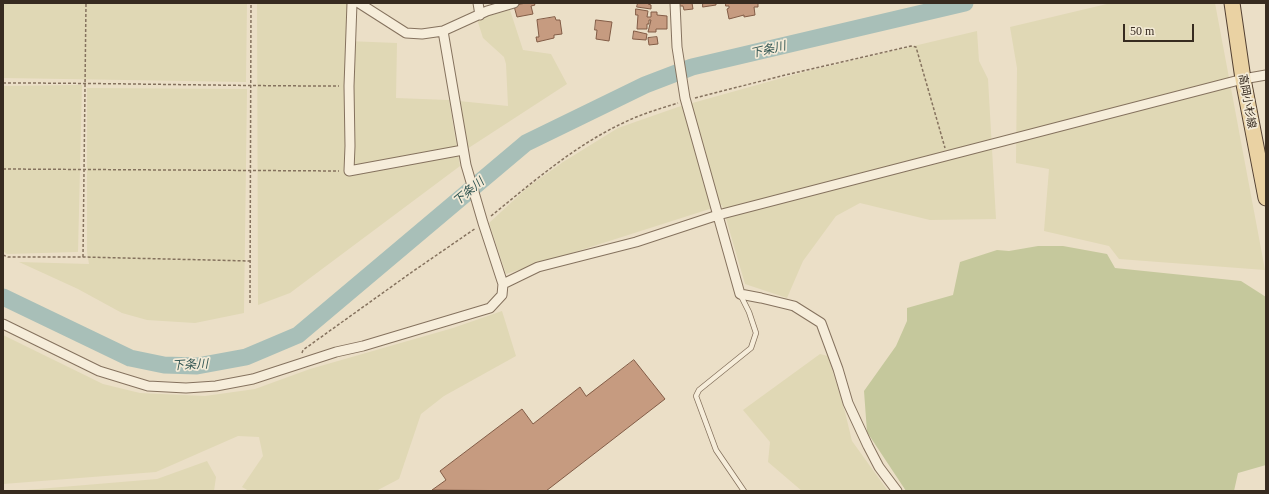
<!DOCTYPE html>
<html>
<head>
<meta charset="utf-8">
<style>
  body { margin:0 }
  #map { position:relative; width:1269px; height:494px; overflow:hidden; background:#ebdfc7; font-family:Georgia,serif }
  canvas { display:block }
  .frame { position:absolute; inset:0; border:4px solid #372b20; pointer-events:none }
  .scale { position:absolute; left:1123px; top:24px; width:71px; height:18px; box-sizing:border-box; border:2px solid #372b20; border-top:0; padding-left:5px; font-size:12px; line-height:14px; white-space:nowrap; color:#372b20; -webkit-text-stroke:3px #f3ead6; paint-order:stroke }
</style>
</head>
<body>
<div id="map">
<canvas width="1269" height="494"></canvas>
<div class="frame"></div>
<div class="scale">50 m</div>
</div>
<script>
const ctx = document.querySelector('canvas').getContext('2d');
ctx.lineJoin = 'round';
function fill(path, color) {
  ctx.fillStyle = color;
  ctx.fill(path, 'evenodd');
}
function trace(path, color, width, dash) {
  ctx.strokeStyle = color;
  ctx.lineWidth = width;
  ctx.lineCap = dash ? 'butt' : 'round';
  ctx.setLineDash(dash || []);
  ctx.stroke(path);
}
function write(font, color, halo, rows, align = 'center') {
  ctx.font = font + ' Georgia,"Noto Sans JP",serif';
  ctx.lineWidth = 3.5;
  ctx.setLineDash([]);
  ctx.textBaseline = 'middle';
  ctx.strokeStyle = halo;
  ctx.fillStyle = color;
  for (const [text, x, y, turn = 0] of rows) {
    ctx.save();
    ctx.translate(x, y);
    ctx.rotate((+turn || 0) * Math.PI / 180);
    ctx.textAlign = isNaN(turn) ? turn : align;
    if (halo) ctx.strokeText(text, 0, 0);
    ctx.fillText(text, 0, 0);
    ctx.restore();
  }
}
fill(new Path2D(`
  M3,3H247L246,82L3,78Z
  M257,3H347V41L397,43L396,98L449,100L460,166L290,293L258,305Z
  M1111,3H1215L1265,270L1119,259L1109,246L1044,231L1049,169L1016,163L1017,68L1010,27Z
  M510,10L523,50L551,54L567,84L467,149L459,101L508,106L506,64L504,57L483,38L477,19Z
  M977,31L979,61L988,79L996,219L930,220L860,203L836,216L803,261L787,298L745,284L722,205L506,274L489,223L528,187L563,162L618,128L678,107L800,73Z
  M82,85L78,252L7,254L3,251V86Z
  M87,88L247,89L244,313L195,323L147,320L122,313L78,289L19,262L89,264L87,252Z
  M502,311L516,356L444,396L421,414L399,479L376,491H249L242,487L263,456L259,437L238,436L156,472L3,484V335L103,384L140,393L205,396L255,389L310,369L453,328Z
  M820,354L828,356L845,412L852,441L888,491H802L768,462L770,442L743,410Z
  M207,461L216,477L214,491H14L157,479Z`), '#e0d8b5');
fill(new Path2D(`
  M1038,246H1063L1107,254L1115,268L1241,281L1266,297V465L1238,473L1234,491H906L867,432L864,391L896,346L907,321V308L953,295L960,262L997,250L1009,251Z`), '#c5c89c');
trace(new Path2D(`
  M3,297L130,358L164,365L197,366L246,357L298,335L526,143L645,85L692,67L965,3`), '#a8bfb8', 17);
const building = new Path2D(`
  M526,3H534L535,5L531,6L533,14L517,17L514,6Z
  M638,3H648V4L651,5V9L637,7Z
  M679,3H692L693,9L684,10L683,6H679Z
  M703,3H716V5L703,7Z
  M726,3H758V7H754L755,15L744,17V15L729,19L727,9L729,8V6H726Z
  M636,9L648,11L647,17H651V12H657V15L667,16V29H656V32H648L651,20H649V24H647V29H637L638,15H636Z
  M555,17L556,20H560L562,34L554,35V38L537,42L536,37H539L537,20Z
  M596,20L612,22L609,41L596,39L597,30H595Z
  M634,31L647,34L646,40L633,39Z
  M657,37L658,44L649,45L648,38Z
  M634,360L665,399L546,491L432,490L446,480L440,471L522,409L533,424L580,387L586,396Z`);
fill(building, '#c69b80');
trace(building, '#825c46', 1);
const lane = new Path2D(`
  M740,294L749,312L756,333L751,348L699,390L696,396L716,450L744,491`);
const street = new Path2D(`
  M352,3L349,86L350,146L349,171L463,150
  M359,3L406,33L422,34L443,31L487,11L514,3
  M478,3L480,15
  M675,3L677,47L685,98L740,294L761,298L794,306L821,323L838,369L848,403L868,446L879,467L897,491
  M503,284L538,267L636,242L718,215L1243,79L1266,75
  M3,324L99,371L148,386L186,388L216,386L253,379L336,352L363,346L490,308L502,295L503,284L483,223L466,165L443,31`);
const primary = new Path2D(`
  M1232,3L1243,79L1266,198`);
trace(lane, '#85725e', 6);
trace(street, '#85725e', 11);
trace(primary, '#534032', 17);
trace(new Path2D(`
  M3,83C115,83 227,86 339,86
  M695,98L781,76L911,46L916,47L945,148
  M3,169L339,171
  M491,216C533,182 574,146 623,123C641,114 659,109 678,103
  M3,255L8,257H83L250,261
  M83,257L86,3
  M250,303L251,3
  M302,353L303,350L412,272L476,228`), '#85725e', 1.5, [3, 2]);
trace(lane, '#f6edda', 4.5);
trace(street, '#f6edda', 9);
trace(primary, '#ead2a3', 15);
write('11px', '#372b20', '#f3ead6', [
  ["高岡小杉線",1248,101,80]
]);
write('italic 12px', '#315552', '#f3ead6', [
  ["下条川",768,49,-13],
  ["下条川",468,191,-40],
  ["下条川",190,364,-3]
]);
</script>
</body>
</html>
